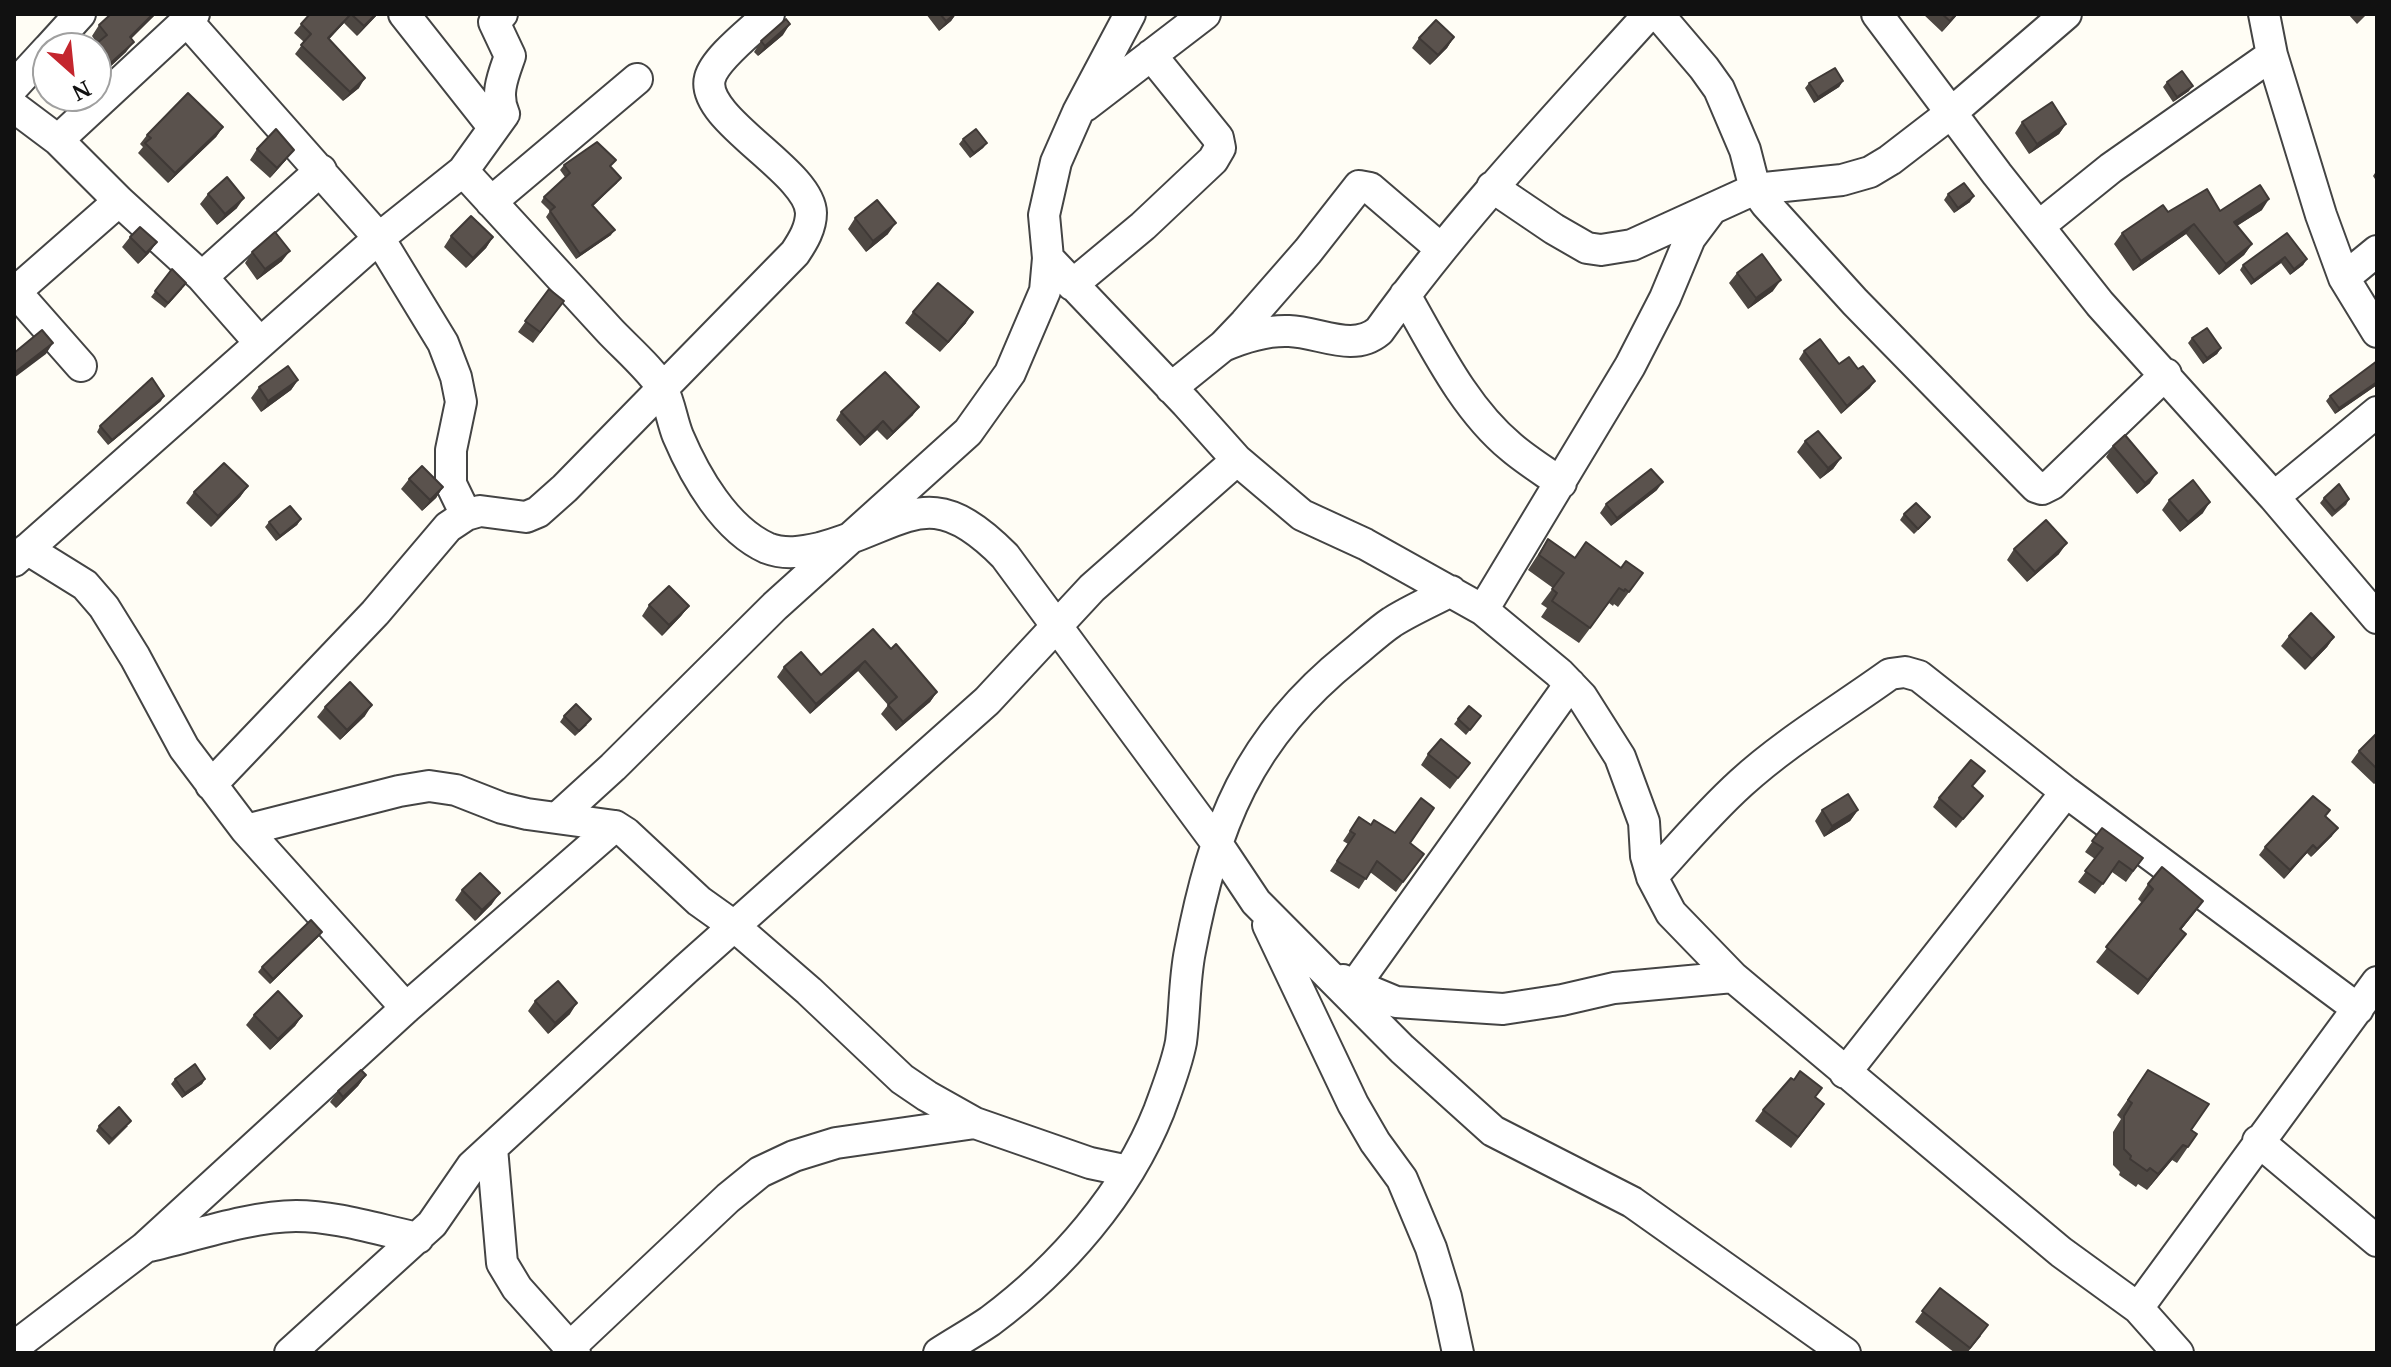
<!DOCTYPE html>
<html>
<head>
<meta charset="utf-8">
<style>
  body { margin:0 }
  #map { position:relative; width:2391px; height:1367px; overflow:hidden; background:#fffdf5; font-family:"Noto Serif",serif }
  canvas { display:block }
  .frame { position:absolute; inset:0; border:16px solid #111; pointer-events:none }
  .north { position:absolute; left:32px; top:32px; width:80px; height:80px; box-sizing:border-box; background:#fff; border:2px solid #a0a0a0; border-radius:50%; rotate:153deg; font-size:22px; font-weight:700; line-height:32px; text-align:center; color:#111 }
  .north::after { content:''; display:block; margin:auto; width:28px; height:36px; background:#c4262e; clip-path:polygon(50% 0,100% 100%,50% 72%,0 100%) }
</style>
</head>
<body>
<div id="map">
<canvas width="2391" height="1367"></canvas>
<div class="frame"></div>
<div class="north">N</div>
</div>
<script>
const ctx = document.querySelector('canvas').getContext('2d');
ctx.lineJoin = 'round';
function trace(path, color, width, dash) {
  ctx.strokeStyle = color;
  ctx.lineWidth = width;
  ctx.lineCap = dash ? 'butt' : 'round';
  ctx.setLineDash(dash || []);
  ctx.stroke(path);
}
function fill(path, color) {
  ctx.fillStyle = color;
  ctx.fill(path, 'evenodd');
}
const minor = new Path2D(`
  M404,14L494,128
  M1658,14L1704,68L1719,89L1745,150L1755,189L1766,204L1855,302L2036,487L2042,489L2052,484L2166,374
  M1877,14L1997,174L2100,304L2274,497L2377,618
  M2264,14L2272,55L2321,215L2344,278L2377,332
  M187,21L379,238L443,343L456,377L461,402L451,450V484L466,515
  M49,48L80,14
  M14,86L48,49
  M1085,106L1205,14
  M14,107L58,140L119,201L202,277L260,343
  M58,140L194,14
  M463,171C512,225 561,278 610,331C623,345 656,374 663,390C670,404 672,421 678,436C695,476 725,529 767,548C785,555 802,552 820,548C906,525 928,478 1005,556L1218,845L1256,902L1402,1049L1493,1131L1632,1202L1845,1353
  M1492,187L1554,229L1587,248L1601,250L1632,245L1755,189L1842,180L1870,172L1890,160L1951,113L2066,14
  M491,202L637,79
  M2039,226L2111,168L2272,55
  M1048,258L1186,403L1237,460L1302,515L1365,544L1483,610L1559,673L1582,697L1620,757L1644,822L1646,856L1652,877L1671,913L1733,977L2061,1252L2138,1308L2178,1353
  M202,277L321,170
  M2344,278L2377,251
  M1072,285L1143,226L1213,160L1220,148L1218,138L1151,55
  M14,290L81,366
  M14,293L119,201
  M1405,295C1435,347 1464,408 1511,447C1526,460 1544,471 1561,483
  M1223,346C1244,337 1266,330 1289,331C1320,332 1353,353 1379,331C1460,218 1556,117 1649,14
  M1171,388L1223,346L1245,323L1308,251L1359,186L1370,188L1440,248
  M2274,497L2377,412
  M27,549L85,585L104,607L135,657L184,748L246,830L399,791L429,786L456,790L502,808L527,814L615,826L626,833L699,901L734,926L809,991L902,1079L927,1096L975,1123L1090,1163L1128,1171
  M14,561L379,238L463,171L504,114C495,94 503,76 510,56L494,22L502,14
  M1483,610L1630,366L1665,298L1690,238L1711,210
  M211,785L375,613L448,527L466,515L480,511L526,517L538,512L565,488L795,253C803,241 811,228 811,213C810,171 699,119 710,78C715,58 754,29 769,14
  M557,818L613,767L775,606L968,432L1010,373L1045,291L1048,258L1044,215L1056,162L1078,112L1130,14
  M246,830L406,1008
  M1652,877C1681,845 1709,812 1741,783C1786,742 1840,710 1890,674L1905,672L1919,676L2066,792L2358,1009
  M1268,925L1353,1104L1375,1142L1402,1179L1431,1248L1446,1297L1458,1353
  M1343,980L1396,1002L1503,1009L1562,1000L1614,988L1733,977
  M1355,985L1570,684
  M1845,1073L2066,792
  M2258,1141L2377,1241
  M492,1148L502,1263L517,1288L575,1353
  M150,1246C193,1236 252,1216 296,1216C336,1216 379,1230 418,1238
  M2138,1308L2377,982
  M14,1347L144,1248L406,1008L615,826
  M570,1347L728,1198L760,1172L794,1156L836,1143L975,1123
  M290,1353L432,1224L472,1166L686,969L987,701L1092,588L1237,460
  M939,1353C956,1342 974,1332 990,1321C1061,1268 1126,1194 1159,1111C1167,1089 1177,1064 1181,1042C1185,1012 1184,981 1190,951C1214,825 1248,738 1350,656C1364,645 1377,632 1392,622C1411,610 1432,601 1451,591`);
trace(minor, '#444', 34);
trace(minor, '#fff', 30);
fill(new Path2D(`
  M111,14H156L131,39L126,52L96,80V48L97,43L92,36L99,25Z
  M310,14H378L357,36L344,23L329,39L359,88L343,101L295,54L304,42L294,33Z
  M926,14H956L951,21L939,31Z
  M1923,14H1958L1942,32Z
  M2348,14H2367L2357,24Z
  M783,35L758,56L754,52L761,41Z
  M1454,37L1447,48L1430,65L1412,48L1419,38Z
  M1843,81L1839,87L1814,103L1805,88L1809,83Z
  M2167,82L2189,91L2173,102L2163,87Z
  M2022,122L2066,124L2059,134L2029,154L2015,133Z
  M223,127L216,137L168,183L138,153L143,147L140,144L147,135Z
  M963,139L987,143L983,148L970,158L959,144Z
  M257,149L286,160L270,178L250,160Z
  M564,165L611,167L617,183L592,206L611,235L576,259L546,217L550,211L541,202L544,197L565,177L560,170Z
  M2377,170V182L2373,176Z
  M208,194L237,208L217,225L200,204Z
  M1948,194L1970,202L1954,213L1944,200Z
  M2262,210L2237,226L2252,244L2244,255L2219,275L2186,234L2133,271L2114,244L2122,233L2168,212Z
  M855,218L888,234L866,252L848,229Z
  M2287,233L2307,259L2303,265L2290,275L2281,263L2251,285L2240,270L2243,265Z
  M451,236L493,237L486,248L466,268L444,247Z
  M130,237L157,242L149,253L138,264L122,247Z
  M252,252L282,261L257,280L245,263Z
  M172,269L182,289L165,308L151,297Z
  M1737,273L1773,291L1748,309L1729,283Z
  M549,289L564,301L533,343L518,332Z
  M913,312L966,323L940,352L905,323Z
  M2192,338L2221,348L2217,354L2203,364L2188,343Z
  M1804,351L1839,364L1870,388L1841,414L1799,359Z
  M2377,361V385L2335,414L2326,401L2330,396Z
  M298,380L291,390L261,412L251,398L259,387Z
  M161,401L108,445L97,432L100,426Z
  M841,412L913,415L887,440L877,430L860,446L836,420Z
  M1805,441L1841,458L1833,469L1820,479L1797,452Z
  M2113,446L2150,483L2137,494L2106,457Z
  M409,479L443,487L436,498L422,511L401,489Z
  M248,486L240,497L211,527L186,503L194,492Z
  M1657,490L1611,526L1600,513L1606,504Z
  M2324,498L2349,499L2346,505L2332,517L2320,503Z
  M2169,500L2203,513L2180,532L2162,510Z
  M1904,514L1926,522L1914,534L1900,520Z
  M301,519L297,525L276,541L265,527L269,522Z
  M1548,539L1575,558L1643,573L1618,607L1614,604L1613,606L1609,603L1579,643L1541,617L1547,608L1541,604L1553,588L1528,570Z
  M2014,549L2059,554L2027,582L2007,560Z
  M649,605L689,606L681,616L662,636L642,616Z
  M2289,636L2334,637L2327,647L2305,670L2281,646Z
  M891,649L937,692L930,702L896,731L881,714L888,705L858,671L810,714L777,677L784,667L821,675Z
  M325,707L365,716L340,740L317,717Z
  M564,716L587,725L575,736L560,722Z
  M1481,716L1466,735L1454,724L1458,719Z
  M2377,733V782L2374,784L2351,762L2359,751Z
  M1428,754L1470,763L1450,789L1421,765Z
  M1973,787L1983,796L1956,828L1933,807L1939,798Z
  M1822,810H1858L1850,821L1824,837L1815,821Z
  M1359,817L1371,825L1410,843L1424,854L1396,892L1370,872L1359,889L1330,871L1348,844L1343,841Z
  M2326,817L2332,836L2311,857L2307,853L2284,879L2259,855L2265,847Z
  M2102,828L2143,858L2126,882L2112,872L2095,894L2078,882L2095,859L2085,852Z
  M2148,884L2203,901L2181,930L2186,934L2138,995L2096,962L2142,903L2138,899Z
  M462,890L492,904L475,921L455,900Z
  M322,932L318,937L270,984L258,972L262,967Z
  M535,1001L570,1014L548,1034L528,1011Z
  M254,1015L302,1016L295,1026L270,1050L246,1025Z
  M2148,1070L2191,1130L2197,1134L2177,1163L2172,1160L2147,1190L2138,1184L2136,1187L2119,1175L2120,1172L2113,1165V1132L2121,1119L2117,1115Z
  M366,1075L358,1086L336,1108L330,1102L338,1091Z
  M175,1079H205L202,1084L182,1098L171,1084Z
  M1816,1097L1817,1114L1791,1148L1755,1121L1763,1110Z
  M99,1126H128L109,1145L96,1131Z
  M1940,1288L1981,1336L1967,1353H1955L1915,1322Z`), '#4d4742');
fill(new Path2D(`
  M153,14H156L122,47L130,37Z
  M351,14L344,23L321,48L328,38Z
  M376,14H378L357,36L364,26Z
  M955,14H956L951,21L939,31L946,21Z
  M1956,14H1958L1942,32L1950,21Z
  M790,24L783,35L758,56L765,46Z
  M1454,37L1447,48L1430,65L1438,55Z
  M134,42L126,52L96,80L103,70Z
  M365,78L359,88L343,101L350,92Z
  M1843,81L1839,87L1814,103L1818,97Z
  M2193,86L2189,91L2173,102L2177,97Z
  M2066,124L2059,134L2029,154L2037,144Z
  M223,127L216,137L168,183L175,173Z
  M987,143L983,148L970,158L974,153Z
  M294,150L286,160L270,178L277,168Z
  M621,178L617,183L588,211L592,205Z
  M1974,196L1970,202L1954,213L1958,208Z
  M244,198L237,208L217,225L225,214Z
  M2269,199L2262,210L2227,232L2234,222Z
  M896,223L888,234L866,252L873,241Z
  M2194,224L2186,234L2133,271L2141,261Z
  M615,230L611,235L576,259L580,254Z
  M493,237L486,248L466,268L473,258Z
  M157,242L149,253L138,264L146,253Z
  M2252,244L2244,255L2219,275L2226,264Z
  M290,251L282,261L257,280L265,269Z
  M2285,257L2281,263L2251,285L2254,280Z
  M2307,259L2303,265L2290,275L2294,269Z
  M1781,280L1773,291L1748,309L1756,298Z
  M973,312L966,323L940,352L948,342Z
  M53,343L46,354L14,378V373Z
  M2221,348L2217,354L2203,364L2207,358Z
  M298,380L291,390L261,412L268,401Z
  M1875,381L1870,388L1841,414L1847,406Z
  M2377,382V385L2335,414L2339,408Z
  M164,396L161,401L108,445L112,440Z
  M919,407L913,415L887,440L893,432Z
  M883,421L877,430L860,446L865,438Z
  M1841,458L1833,469L1820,479L1828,468Z
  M2157,473L2150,483L2137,494L2145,483Z
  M1663,482L1657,490L1611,526L1617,518Z
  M248,486L240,497L211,527L218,516Z
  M443,487L436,498L422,511L430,500Z
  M2210,502L2203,513L2180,532L2188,522Z
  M301,519L297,525L276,541L280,536Z
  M2067,543L2059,554L2027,582L2035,572Z
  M689,606L681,616L662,636L669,625Z
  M2334,637L2327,647L2305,670L2312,659Z
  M865,661L858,671L810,714L816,704Z
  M937,692L930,702L896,731L903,722Z
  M372,705L365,716L340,740L347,730Z
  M1858,810L1850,821L1824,837L1832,826Z
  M2338,828L2332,836L2311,857L2317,849Z
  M2313,845L2307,853L2284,879L2290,870Z
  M500,893L492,904L475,921L482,910Z
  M2203,901L2193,915L2170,943L2180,929Z
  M322,932L318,937L270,984L273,979Z
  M2186,934L2175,948L2138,995L2148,980Z
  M577,1003L570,1014L548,1034L555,1023Z
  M302,1016L295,1026L270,1050L278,1039Z
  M366,1075L358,1086L336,1108L343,1097Z
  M205,1079L202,1084L182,1098L185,1093Z
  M2183,1145L2172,1160L2147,1190L2158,1174Z`), '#3f3936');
const building = new Path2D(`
  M111,14H153L130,37L134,42L103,70L96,61V48H91L107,35L99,25Z
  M310,14H351L328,38L365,78L350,92L301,45L311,34L301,24Z
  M351,14H376L364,26Z
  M940,14H955L946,21Z
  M1942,14H1956L1950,21Z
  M786,19L790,24L765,46L761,41Z
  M1436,20L1454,37L1438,55L1419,38Z
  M1835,68L1843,81L1818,97L1809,83Z
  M2182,71L2193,86L2177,97L2167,82Z
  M188,93L223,127L175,173L145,143L151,138L147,135Z
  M2052,102L2066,124L2037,144L2022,122Z
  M276,129L294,150L277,168L257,149Z
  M976,129L987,143L974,153L963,139Z
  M597,142L616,160L610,166L621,178L592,205L615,230L580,254L550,211L555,207L544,197L570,173L564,165Z
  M227,177L244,198L225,214L208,194Z
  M1964,183L1974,196L1958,208L1948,194Z
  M2260,185L2269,199L2234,222L2252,244L2226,264L2194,224L2141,261L2122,233L2163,205L2168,212L2207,189L2220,211Z
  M877,200L896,223L873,241L855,218Z
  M471,216L493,237L473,258L451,236Z
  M140,227L157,242L146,253L130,237Z
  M275,232L290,251L265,269L252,252Z
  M2287,233L2307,259L2294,269L2285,257L2254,280L2243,265Z
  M1762,254L1781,280L1756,298L1737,273Z
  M172,269L186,283L168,303L155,291Z
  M938,283L973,312L948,342L913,312Z
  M549,289L564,301L540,332L525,321Z
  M2207,328L2221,348L2207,358L2192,338Z
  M42,330L53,343L14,373V353Z
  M1820,339L1839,364L1849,357L1858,369L1863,366L1875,381L1847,406L1804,351Z
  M2377,361V382L2339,408L2330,396Z
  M288,366L298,380L268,401L259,387Z
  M885,372L919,407L893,432L883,421L865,438L841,412Z
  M152,378L164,396L112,440L100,426Z
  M1818,431L1841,458L1828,468L1805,441Z
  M2125,435L2157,473L2145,483L2113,446Z
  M224,463L248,486L218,516L194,492Z
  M422,466L443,487L430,500L409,479Z
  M1651,469L1663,482L1617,518L1606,504Z
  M2193,480L2210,502L2188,522L2169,500Z
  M2339,484L2349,499L2335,511L2324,498Z
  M1916,503L1930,517L1918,529L1904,514Z
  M290,506L301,519L280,536L269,522Z
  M2046,520L2067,543L2035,572L2014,549Z
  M1548,539L1575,558L1586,542L1621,568L1626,561L1643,573L1629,592L1625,589L1624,591L1619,588L1590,628L1552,601L1557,593L1552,589L1564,573L1539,555Z
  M669,586L689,606L669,625L649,605Z
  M2311,613L2334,637L2312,659L2289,636Z
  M873,629L891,649L896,644L937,692L903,722L888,705L897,697L865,661L816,704L784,667L801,652L821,675Z
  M350,682L372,705L347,730L325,707Z
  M576,704L591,719L579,731L564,716Z
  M1469,706L1481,716L1470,730L1458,719Z
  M2377,733V769L2359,751Z
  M1441,739L1470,763L1458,778L1428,754Z
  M1971,760L1985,771L1972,786L1983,796L1963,819L1939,798Z
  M1848,794L1858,810L1832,826L1822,810Z
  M2313,796L2330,810L2325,816L2338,828L2317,849L2313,845L2290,870L2265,847Z
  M1421,798L1434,808L1410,843L1424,854L1403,882L1377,861L1366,879L1337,861L1355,834L1350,831L1359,817L1371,825L1374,820L1395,833Z
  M2102,828L2143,858L2133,871L2119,861L2103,884L2085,871L2103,848L2092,841Z
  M2162,867L2203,901L2180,929L2186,934L2148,980L2106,947L2153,889L2148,884Z
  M480,873L500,893L482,910L462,890Z
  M311,920L322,932L273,979L262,967Z
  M558,981L577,1003L555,1023L535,1001Z
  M278,991L302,1016L278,1039L254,1015Z
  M195,1064L205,1079L185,1093L175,1079Z
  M361,1070L366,1075L343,1097L338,1091Z
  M2148,1070L2209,1104L2191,1130L2197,1134L2188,1147L2183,1145L2158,1174L2150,1168L2147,1171L2130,1159L2131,1156L2124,1149V1116L2132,1103L2128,1100Z
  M1800,1071L1822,1088L1815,1097L1824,1104L1798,1137L1763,1110L1791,1078L1794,1080Z
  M119,1107L131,1121L112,1139L99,1126Z
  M1940,1288L1988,1325L1970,1348L1922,1311Z`);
fill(building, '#5a524d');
trace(building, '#3f3936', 2);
</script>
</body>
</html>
